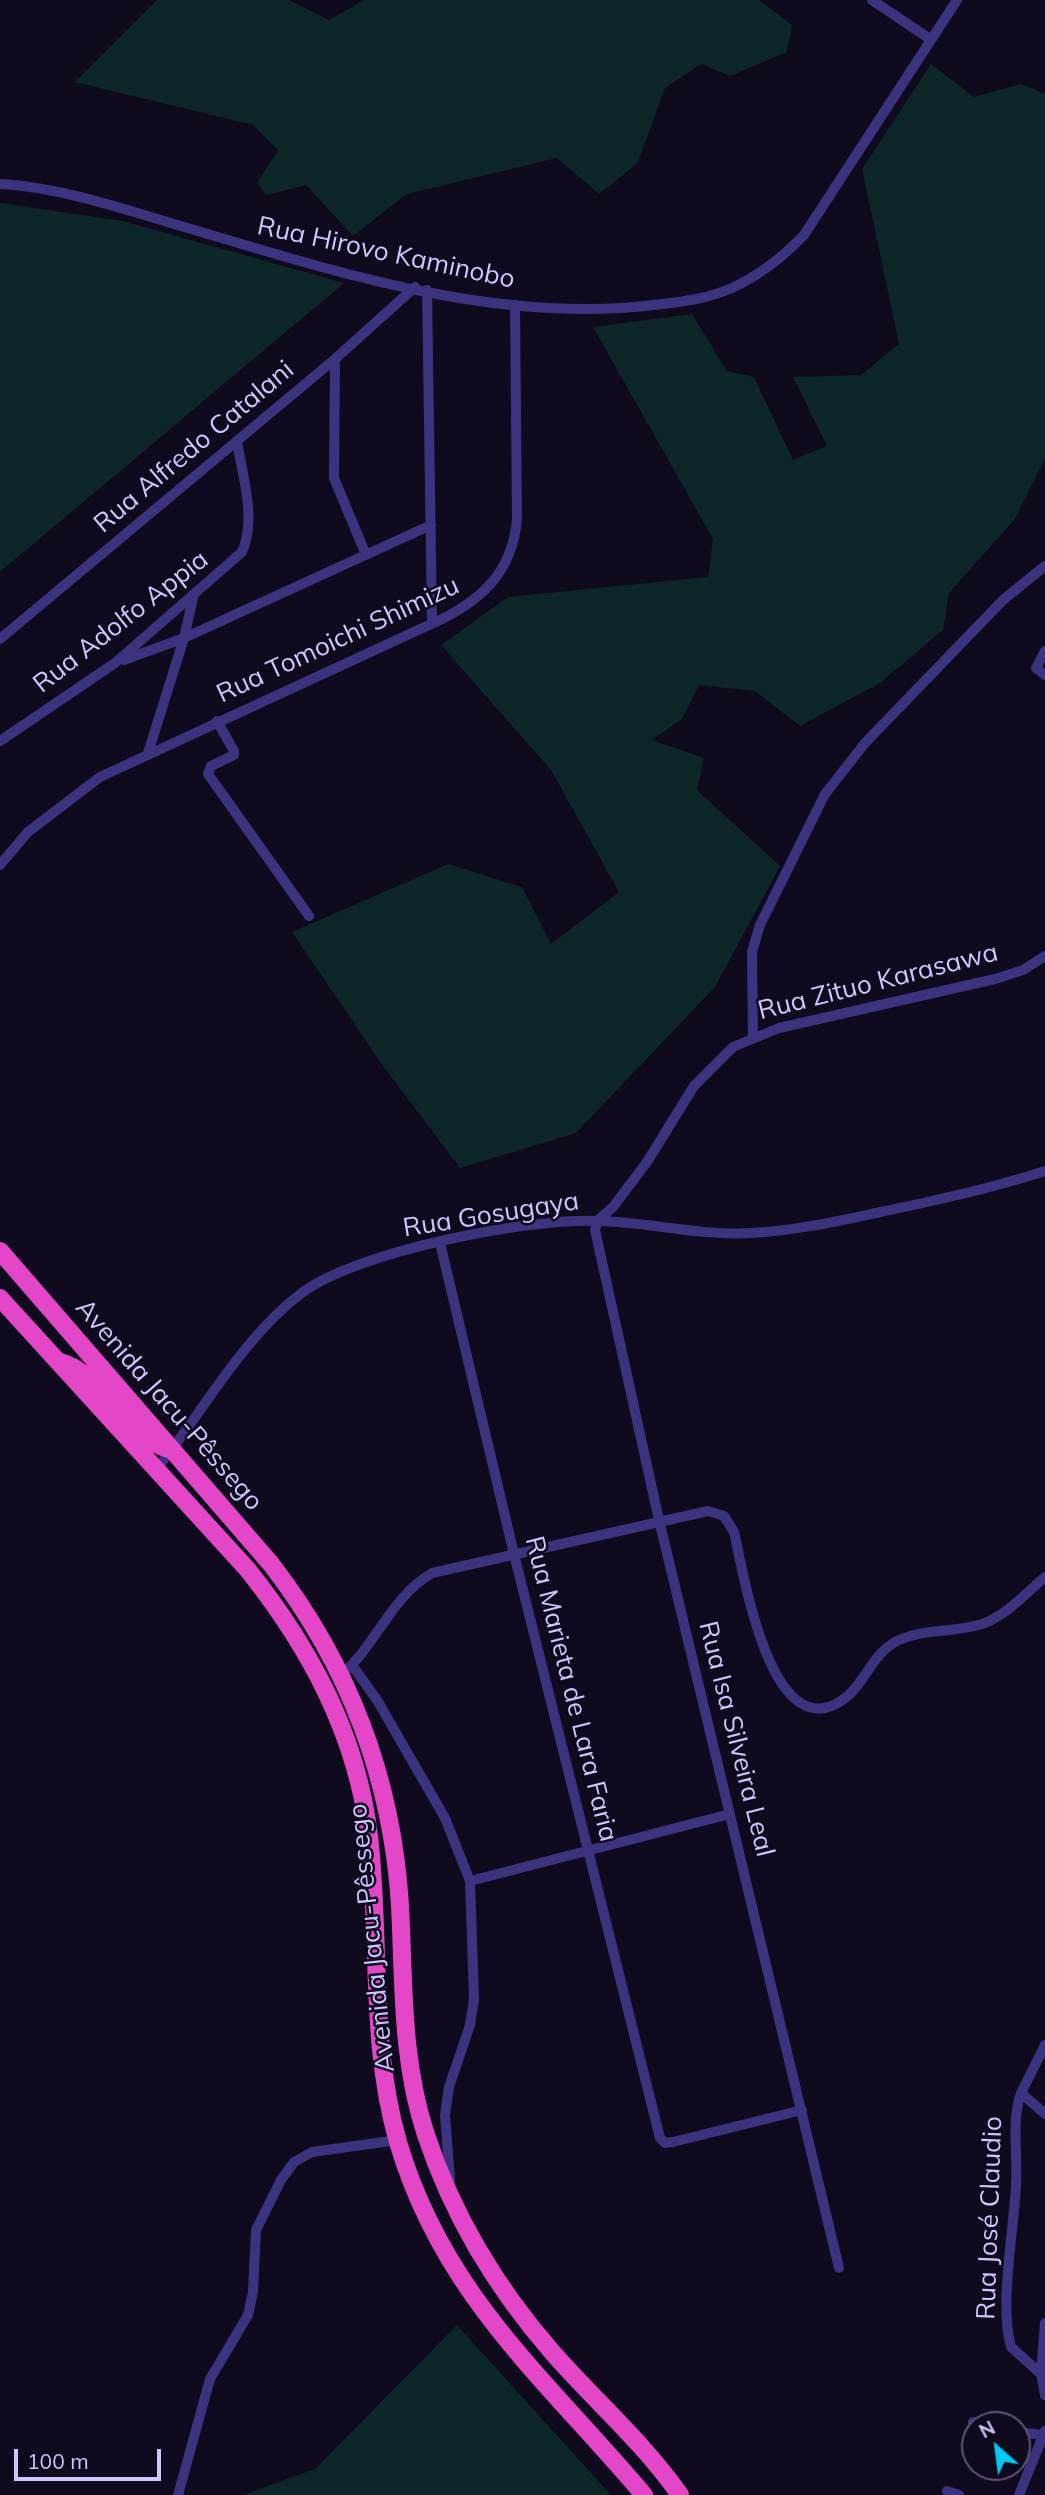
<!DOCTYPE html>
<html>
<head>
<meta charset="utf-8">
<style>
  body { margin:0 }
  #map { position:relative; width:1045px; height:2495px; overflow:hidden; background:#0f0a1d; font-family:Mulish,sans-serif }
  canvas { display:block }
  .north { position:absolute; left:961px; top:2411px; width:70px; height:70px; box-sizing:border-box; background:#0f0a1d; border:2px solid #5c5577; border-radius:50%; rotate:332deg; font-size:19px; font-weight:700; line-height:28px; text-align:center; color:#d0c6ff }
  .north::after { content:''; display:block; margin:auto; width:24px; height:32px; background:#00caf1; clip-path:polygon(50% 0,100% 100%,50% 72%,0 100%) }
  .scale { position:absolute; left:14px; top:2449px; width:147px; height:32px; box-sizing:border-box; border:4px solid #d0c6ff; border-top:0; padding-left:9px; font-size:21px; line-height:24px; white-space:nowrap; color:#d0c6ff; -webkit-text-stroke:5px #0f0a1d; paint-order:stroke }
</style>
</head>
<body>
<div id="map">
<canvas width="1045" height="2495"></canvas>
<div class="north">N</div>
<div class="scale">100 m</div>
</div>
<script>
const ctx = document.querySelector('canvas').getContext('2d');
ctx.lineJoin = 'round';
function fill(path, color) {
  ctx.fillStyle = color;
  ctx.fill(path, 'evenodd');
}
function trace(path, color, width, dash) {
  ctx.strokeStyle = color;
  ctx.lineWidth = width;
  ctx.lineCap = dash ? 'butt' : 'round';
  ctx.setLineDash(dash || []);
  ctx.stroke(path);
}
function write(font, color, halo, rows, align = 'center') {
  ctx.font = font + ' Mulish,sans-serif';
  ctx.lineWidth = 5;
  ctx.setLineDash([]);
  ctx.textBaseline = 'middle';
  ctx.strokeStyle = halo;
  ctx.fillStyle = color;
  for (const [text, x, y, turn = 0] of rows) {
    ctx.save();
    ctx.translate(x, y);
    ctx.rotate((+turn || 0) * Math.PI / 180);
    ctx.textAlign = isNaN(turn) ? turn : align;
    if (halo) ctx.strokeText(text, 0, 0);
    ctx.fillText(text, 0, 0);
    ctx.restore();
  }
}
fill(new Path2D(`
  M157,0H289L329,20L364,0H759L792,25L787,52L730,76L701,64L665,88L637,164L599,194L557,158L407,194L353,236L306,185L266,195L257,183L278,150L253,125L75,82Z
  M931,64L974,97L1021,84L1045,94V459L1015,519L949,593L943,630L880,683L800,726L755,691L699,685L682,719L652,740L704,758L697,790L780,866L715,987L576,1133L460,1168L383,1066L292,932L448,864L522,887L551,944L619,892L551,770L441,645L508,597L708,577L713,539L593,327L692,314L727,371L754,377L793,460L827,446L793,377L861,375L899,344L862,169Z
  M0,203L123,221L344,283L0,572Z
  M457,2325L611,2495H243L315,2469Z`), '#0d2627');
trace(new Path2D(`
  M872,0L930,39
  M0,184C62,187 132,212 191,229C339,273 498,324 654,305C681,302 707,299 732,288C760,275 783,257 804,235L957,0
  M427,290L432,623
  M335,359L334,478L366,555
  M0,639L335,359L415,287
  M1045,651L1036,668L1045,675
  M124,660L184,638L431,525
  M217,721L234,751V755L211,766L208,774L309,916
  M0,741L115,663L242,552C257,519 242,475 237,441
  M148,753L184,638L193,598
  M0,865L28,832L100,777L442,619C486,597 512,569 517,520L515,305
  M753,1036L752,952L760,925L825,794L865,743L1003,600L1045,566
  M440,1243L514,1554L660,2138L665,2143L673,2142L802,2110
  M155,1471C202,1414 243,1336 303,1292C359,1251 528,1218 598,1221C649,1222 700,1236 751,1233C793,1231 834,1222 876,1213C933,1201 989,1189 1045,1171
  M352,1665L377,1700L445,1818L470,1881L474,1999L470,2025L449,2087L445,2115L450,2180
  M342,1674C377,1644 391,1597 432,1573L708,1511L724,1516L734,1532C743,1570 770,1747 841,1701C865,1686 871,1653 899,1640C926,1628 954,1633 982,1624C1007,1615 1025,1594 1045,1577
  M470,1881L730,1814
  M1021,2093L1045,2045
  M839,2268L659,1520L595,1230L597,1221L613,1207L647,1162L694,1086L733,1047L779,1028L995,979L1023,970L1045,956
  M1045,2323L1041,2374L1045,2395
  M1041,2374L1011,2347C999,2305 1014,2230 1016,2185C1018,2155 1011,2121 1021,2093L1045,2114
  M973,2422L983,2425
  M1017,2432L1044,2435
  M947,2491L959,2495
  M178,2495L210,2379L248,2315L253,2292L256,2230L281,2180L294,2162L312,2152L398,2140
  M1019,2495L1045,2431`), '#3b337e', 10);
trace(new Path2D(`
  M0,1251L271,1564C349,1665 392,1777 400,1905C404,1982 401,2060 426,2135C453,2216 497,2289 553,2353C595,2401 643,2442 680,2495
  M0,1298L248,1570C310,1648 357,1735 369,1836C381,1938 369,2042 398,2142C443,2295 545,2378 644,2495
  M60,1362C107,1375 121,1438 172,1450`), '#e347c8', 18);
write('26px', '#d0c6ff', '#0f0a1d', [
  ["Rua Hirovo Kaminobo",386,253,12],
  ["Rua Alfredo Catalani",194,447,-40],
  ["Rua Adolfo Appia",121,622,-38],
  ["Rua Tomoichi Shimizu",338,640,-25],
  ["Rua Zituo Karasawa",878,982,-14],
  ["Rua Gosugaya",491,1215,-9],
  ["Avenida Jacu-Pêssego",169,1405,49],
  ["Rua Marieta de Lara Faria",571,1689,76],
  ["Rua Isa Silveira Leal",736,1739,76],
  ["Avenida Jacu-Pêssego",372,1938,-96],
  ["Rua José Claudio",990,2218,-88]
]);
</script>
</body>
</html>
